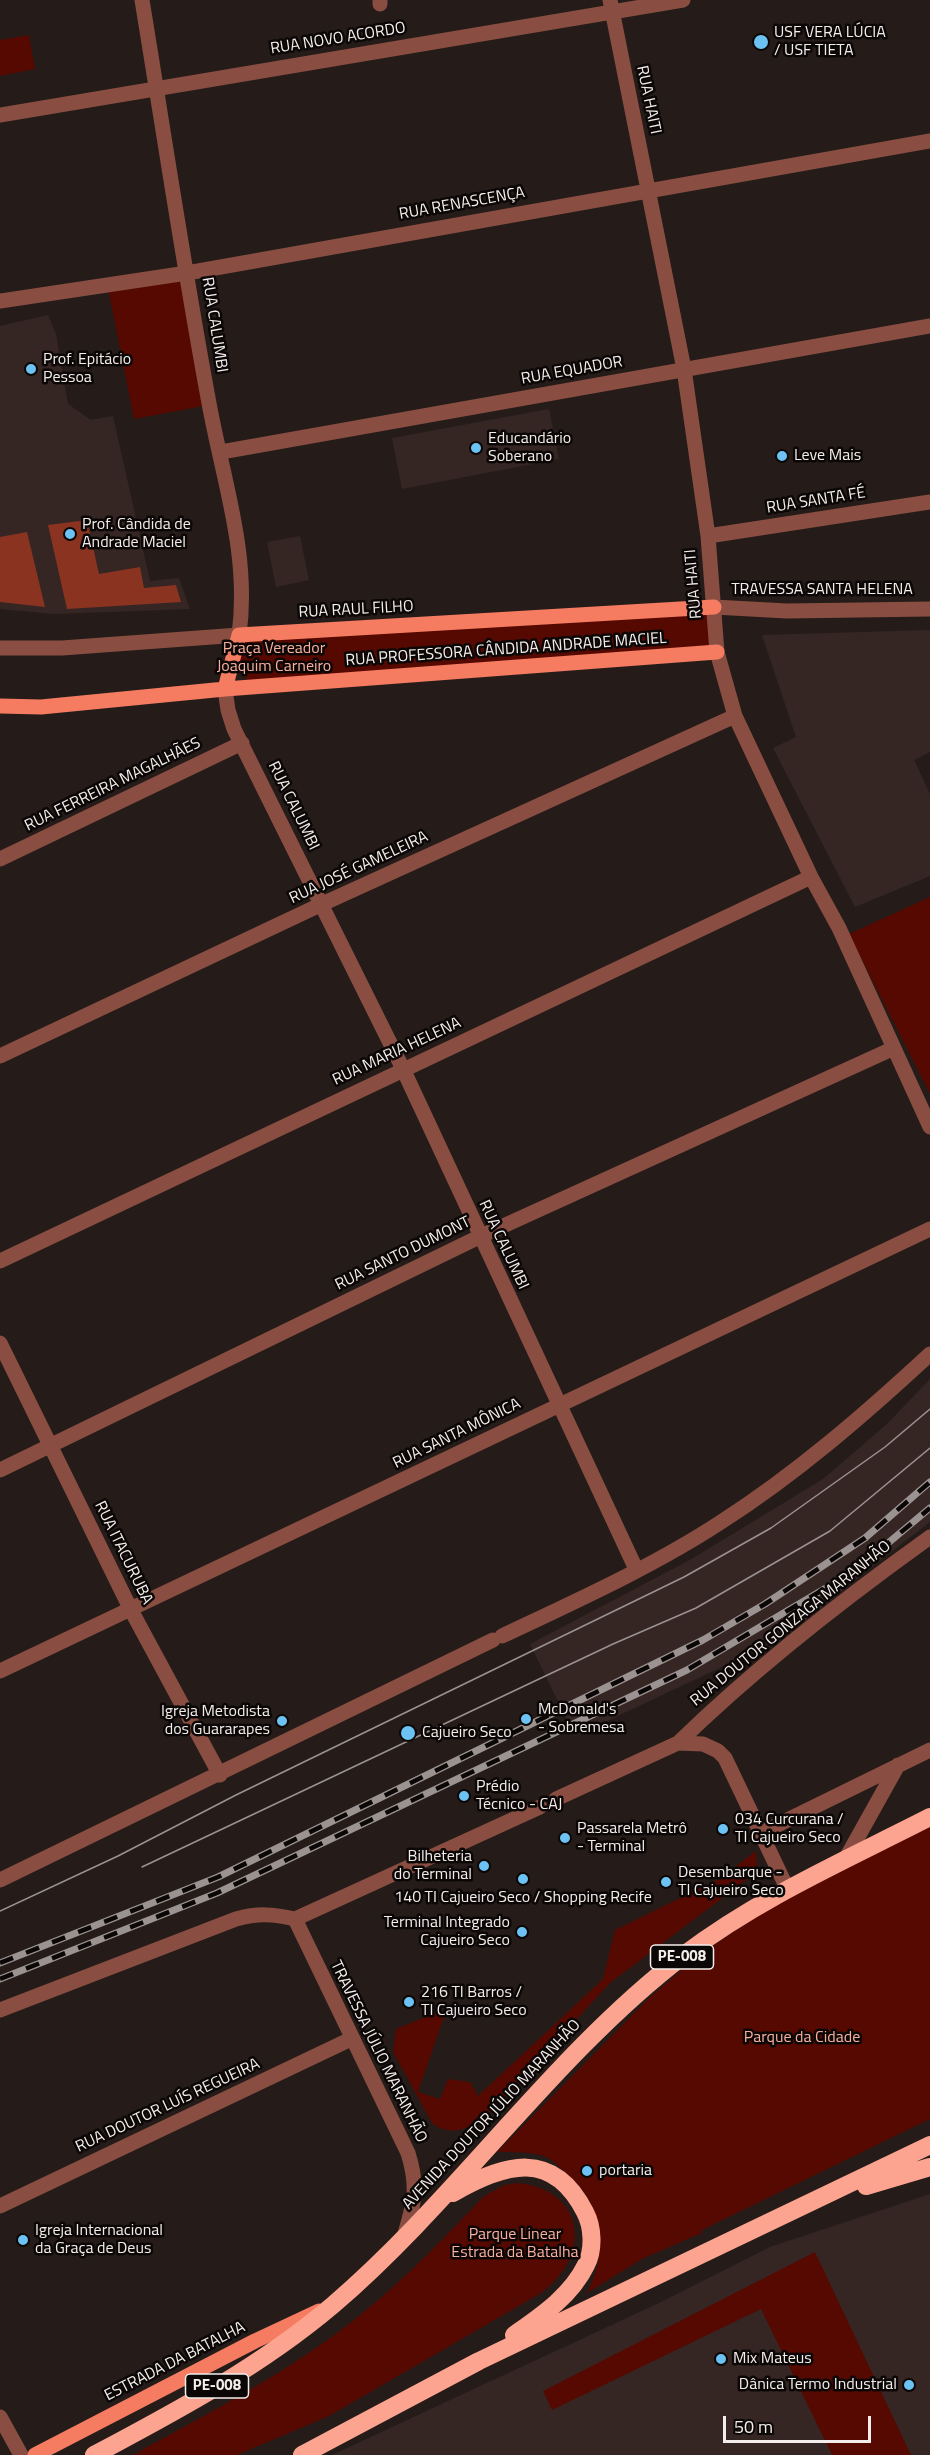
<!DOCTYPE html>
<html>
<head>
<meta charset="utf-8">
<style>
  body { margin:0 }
  #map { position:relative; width:930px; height:2455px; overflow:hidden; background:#251c19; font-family:"Titillium Web",sans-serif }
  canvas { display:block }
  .scale { position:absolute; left:723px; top:2416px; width:148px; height:27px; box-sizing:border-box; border:3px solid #f3edeb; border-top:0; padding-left:8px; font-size:18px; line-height:21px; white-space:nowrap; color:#f3edeb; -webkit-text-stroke:4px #0b0706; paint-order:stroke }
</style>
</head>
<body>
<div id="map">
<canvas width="930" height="2455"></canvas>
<div class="scale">50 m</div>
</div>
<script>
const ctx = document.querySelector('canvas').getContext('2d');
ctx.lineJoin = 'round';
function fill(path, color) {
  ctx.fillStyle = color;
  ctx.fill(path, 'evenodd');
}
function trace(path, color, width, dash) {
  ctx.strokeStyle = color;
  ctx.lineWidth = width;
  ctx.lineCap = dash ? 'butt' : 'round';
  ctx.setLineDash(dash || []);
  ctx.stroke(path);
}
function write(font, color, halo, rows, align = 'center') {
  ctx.font = font + ' "Titillium Web",sans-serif';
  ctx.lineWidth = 5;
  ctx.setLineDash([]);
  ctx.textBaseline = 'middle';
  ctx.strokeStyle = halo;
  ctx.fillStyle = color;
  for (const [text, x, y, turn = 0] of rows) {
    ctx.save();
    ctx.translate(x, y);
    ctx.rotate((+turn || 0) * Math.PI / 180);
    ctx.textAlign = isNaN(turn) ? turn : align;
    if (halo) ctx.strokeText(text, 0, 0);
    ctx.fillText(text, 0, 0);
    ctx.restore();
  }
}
fill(new Path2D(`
  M48,315L56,334L68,404L91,420L113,416L150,581L179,578L190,609L54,614L0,609V326Z
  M549,409L559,459L402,489L392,438Z
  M300,536L309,580L276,587L267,542Z
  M930,630V752L914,760L930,794V876L855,907L773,748L796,737L762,635Z
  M930,1379V1522L856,1579L790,1635L575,1736L530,1644L690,1560L823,1479L887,1424Z
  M930,2194V2455H332L661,2302L770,2247Z`), '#352623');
fill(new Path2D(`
  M29,35L35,69L0,76V40Z
  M187,273L209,405L134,419L107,283Z
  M714,607L717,652L251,685L234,662L248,635Z
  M930,897V1094L849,934Z
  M930,1825V2119L700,2231L704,2232L642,2259L587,2293C609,2250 604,2204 565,2172C559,2167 551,2158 543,2156C529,2151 512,2153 497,2152L649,1998L698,1956L777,1902Z
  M756,1851L757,1865L750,1877L610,1983L488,2115C471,2128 451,2138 432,2123L393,2052L396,2029L440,2011L445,2014L418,2092L440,2099L448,2079L470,2082L478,2096L603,1979L615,1930L719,1879Z
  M518,2183C586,2190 592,2256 541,2293L329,2416L237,2455H133C212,2411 295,2369 365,2311C407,2277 446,2236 483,2197L504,2185Z
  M815,2252L911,2455H832L761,2309L552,2410L543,2391Z`), '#550900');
fill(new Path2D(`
  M87,520L99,574L140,567L144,588L176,585L181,602L67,609L48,525Z
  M27,532L45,607L0,602V537Z`), '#8a3321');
trace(new Path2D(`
  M380,0V4
  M610,0L684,369L708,536L717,652L735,716L811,877L839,928L930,1127
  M0,115L683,0
  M0,301L187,273L930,141
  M221,452L930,326
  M708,536L930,502
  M714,607L787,611L930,609
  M0,648H62L239,635C250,554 223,481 209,403C184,269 164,134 142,0
  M225,689L228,710L234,729L403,1069L636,1569
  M0,859L242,743
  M0,1056L320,905L735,716
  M0,1261L811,877
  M0,1343L131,1610L220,1775
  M0,1470L479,1237L892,1049
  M502,1636C574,1602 654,1566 721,1522C796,1474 864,1415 930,1354
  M0,1671L930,1229
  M678,1743C756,1667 842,1600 930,1537
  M556,1799L678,1743L703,1744L718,1751L725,1758L787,1888
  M761,1833L930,1750
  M845,1860L898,1765
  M0,1880L493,1640
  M295,1919L408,2153C419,2188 414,2204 404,2237
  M0,2010L236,1919C258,1913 273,1914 295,1919L540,1807
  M0,2206L351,2039
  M0,2417L21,2455`), '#894e41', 15);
trace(new Path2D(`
  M225,689L239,635L714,607
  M0,706L41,707L225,689L717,652
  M35,2455L255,2341L319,2311`), '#f57b61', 15);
trace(new Path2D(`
  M866,2186L930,2167
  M453,2193C505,2163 553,2149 585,2212C593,2227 594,2250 586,2265C571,2296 541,2316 514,2335
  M94,2455C177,2411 261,2366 333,2305C459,2197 552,2056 684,1955C759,1898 846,1860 930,1817
  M302,2455L479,2361L930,2145`), '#fda490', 18);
trace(new Path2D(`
  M142,1867L613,1644L696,1608L830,1531L930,1448
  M0,1911L118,1856L236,1795L684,1577L771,1528L885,1447L930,1409`), '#9b9391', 1.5);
const rail = new Path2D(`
  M0,1963L218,1877L703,1640L765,1604L865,1538L930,1482
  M0,1979L217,1893L687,1670L831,1585L869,1559L930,1508`);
trace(rail, '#9b9391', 7);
trace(rail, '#0b0706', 4.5, [14]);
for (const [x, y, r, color] of [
  [761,42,8,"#6cc3f3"],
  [31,369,6,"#6cc3f3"],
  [476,448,6,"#6cc3f3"],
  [782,456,6,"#6cc3f3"],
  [70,534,6,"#6cc3f3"],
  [526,1719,6,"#6cc3f3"],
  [282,1721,6,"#6cc3f3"],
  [408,1733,8,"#6cc3f3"],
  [464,1796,6,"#6cc3f3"],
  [723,1829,6,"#6cc3f3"],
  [565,1838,6,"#6cc3f3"],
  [484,1866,6,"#6cc3f3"],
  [523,1879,6,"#6cc3f3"],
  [666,1882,6,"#6cc3f3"],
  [522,1932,6,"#6cc3f3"],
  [409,2002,6,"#6cc3f3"],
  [587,2171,6,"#6cc3f3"],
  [23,2240,6,"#6cc3f3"],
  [721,2359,6,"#6cc3f3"],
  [909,2385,6,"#6cc3f3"]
]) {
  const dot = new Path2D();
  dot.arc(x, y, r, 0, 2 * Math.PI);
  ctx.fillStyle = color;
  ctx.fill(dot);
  trace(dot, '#0b0706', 2);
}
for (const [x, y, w] of [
  [682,1957,63],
  [217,2386,63]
]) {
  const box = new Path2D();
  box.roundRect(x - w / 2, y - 12, w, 24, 4.5);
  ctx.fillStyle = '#0b0706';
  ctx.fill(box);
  trace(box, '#f3edeb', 1.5);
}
write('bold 15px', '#f3edeb', null, [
  ["PE-008",682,1957],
  ["PE-008",217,2386]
]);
write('16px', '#f3edeb', '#0b0706', [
  ["USF VERA LÚCIA",774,33],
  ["/ USF TIETA",774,51],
  ["Prof. Epitácio",43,360],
  ["Pessoa",43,378],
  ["Educandário",488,439],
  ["Soberano",488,457],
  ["Leve Mais",794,456],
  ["Prof. Cândida de",82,525],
  ["Andrade Maciel",82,543],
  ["McDonald's",538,1710],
  ["- Sobremesa",538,1728],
  ["Igreja Metodista",270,1712,"right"],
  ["dos Guararapes",270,1730,"right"],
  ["Cajueiro Seco",422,1733],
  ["Prédio",476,1787],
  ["Técnico - CAJ",476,1805],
  ["034 Curcurana /",735,1820],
  ["TI Cajueiro Seco",735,1838],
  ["Passarela Metrô",577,1829],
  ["- Terminal",577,1847],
  ["Bilheteria",472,1857,"right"],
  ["do Terminal",472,1875,"right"],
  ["Desembarque -",678,1873],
  ["TI Cajueiro Seco",678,1891],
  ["140 TI Cajueiro Seco / Shopping Recife",523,1898,"center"],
  ["Terminal Integrado",510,1923,"right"],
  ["Cajueiro Seco",510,1941,"right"],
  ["216 TI Barros /",421,1993],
  ["TI Cajueiro Seco",421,2011],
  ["portaria",599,2171],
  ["Igreja Internacional",35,2231],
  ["da Graça de Deus",35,2249],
  ["Mix Mateus",733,2359],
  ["Dânica Termo Industrial",897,2385,"right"]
], 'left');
write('16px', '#f3edeb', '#0b0706', [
  ["RUA NOVO ACORDO",338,39,-9],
  ["RUA HAITI",648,100,78],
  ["RUA RENASCENÇA",462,204,-10],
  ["RUA CALUMBI",214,325,81],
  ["RUA EQUADOR",572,371,-10],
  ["RUA SANTA FÉ",816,501,-9],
  ["RUA HAITI",694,584,-95],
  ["TRAVESSA SANTA HELENA",822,590],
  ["RUA RAUL FILHO",356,610,-3],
  ["RUA PROFESSORA CÂNDIDA ANDRADE MACIEL",506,650,-4],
  ["RUA FERREIRA MAGALHÃES",113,785,-26],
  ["RUA CALUMBI",293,806,64],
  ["RUA JOSÉ GAMELEIRA",359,868,-25],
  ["RUA MARIA HELENA",397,1052,-25],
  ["RUA CALUMBI",503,1245,65],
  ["RUA SANTO DUMONT",403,1254,-26],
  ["RUA SANTA MÔNICA",457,1434,-26],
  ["RUA ITACURUBA",123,1553,64],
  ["RUA DOUTOR GONZAGA MARANHÃO",791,1624,-39],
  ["TRAVESSA JÚLIO MARANHÃO",378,2052,64],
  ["RUA DOUTOR LUÍS REGUEIRA",168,2106,-25],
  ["AVENIDA DOUTOR JÚLIO MARANHÃO",492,2115,-47],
  ["ESTRADA DA BATALHA",175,2362,-27]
]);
write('16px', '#faaf9e', '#0b0706', [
  ["Praça Vereador",274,649],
  ["Joaquim Carneiro",274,667],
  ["Parque da Cidade",802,2038],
  ["Parque Linear",515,2235],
  ["Estrada da Batalha",515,2253]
]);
</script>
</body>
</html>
